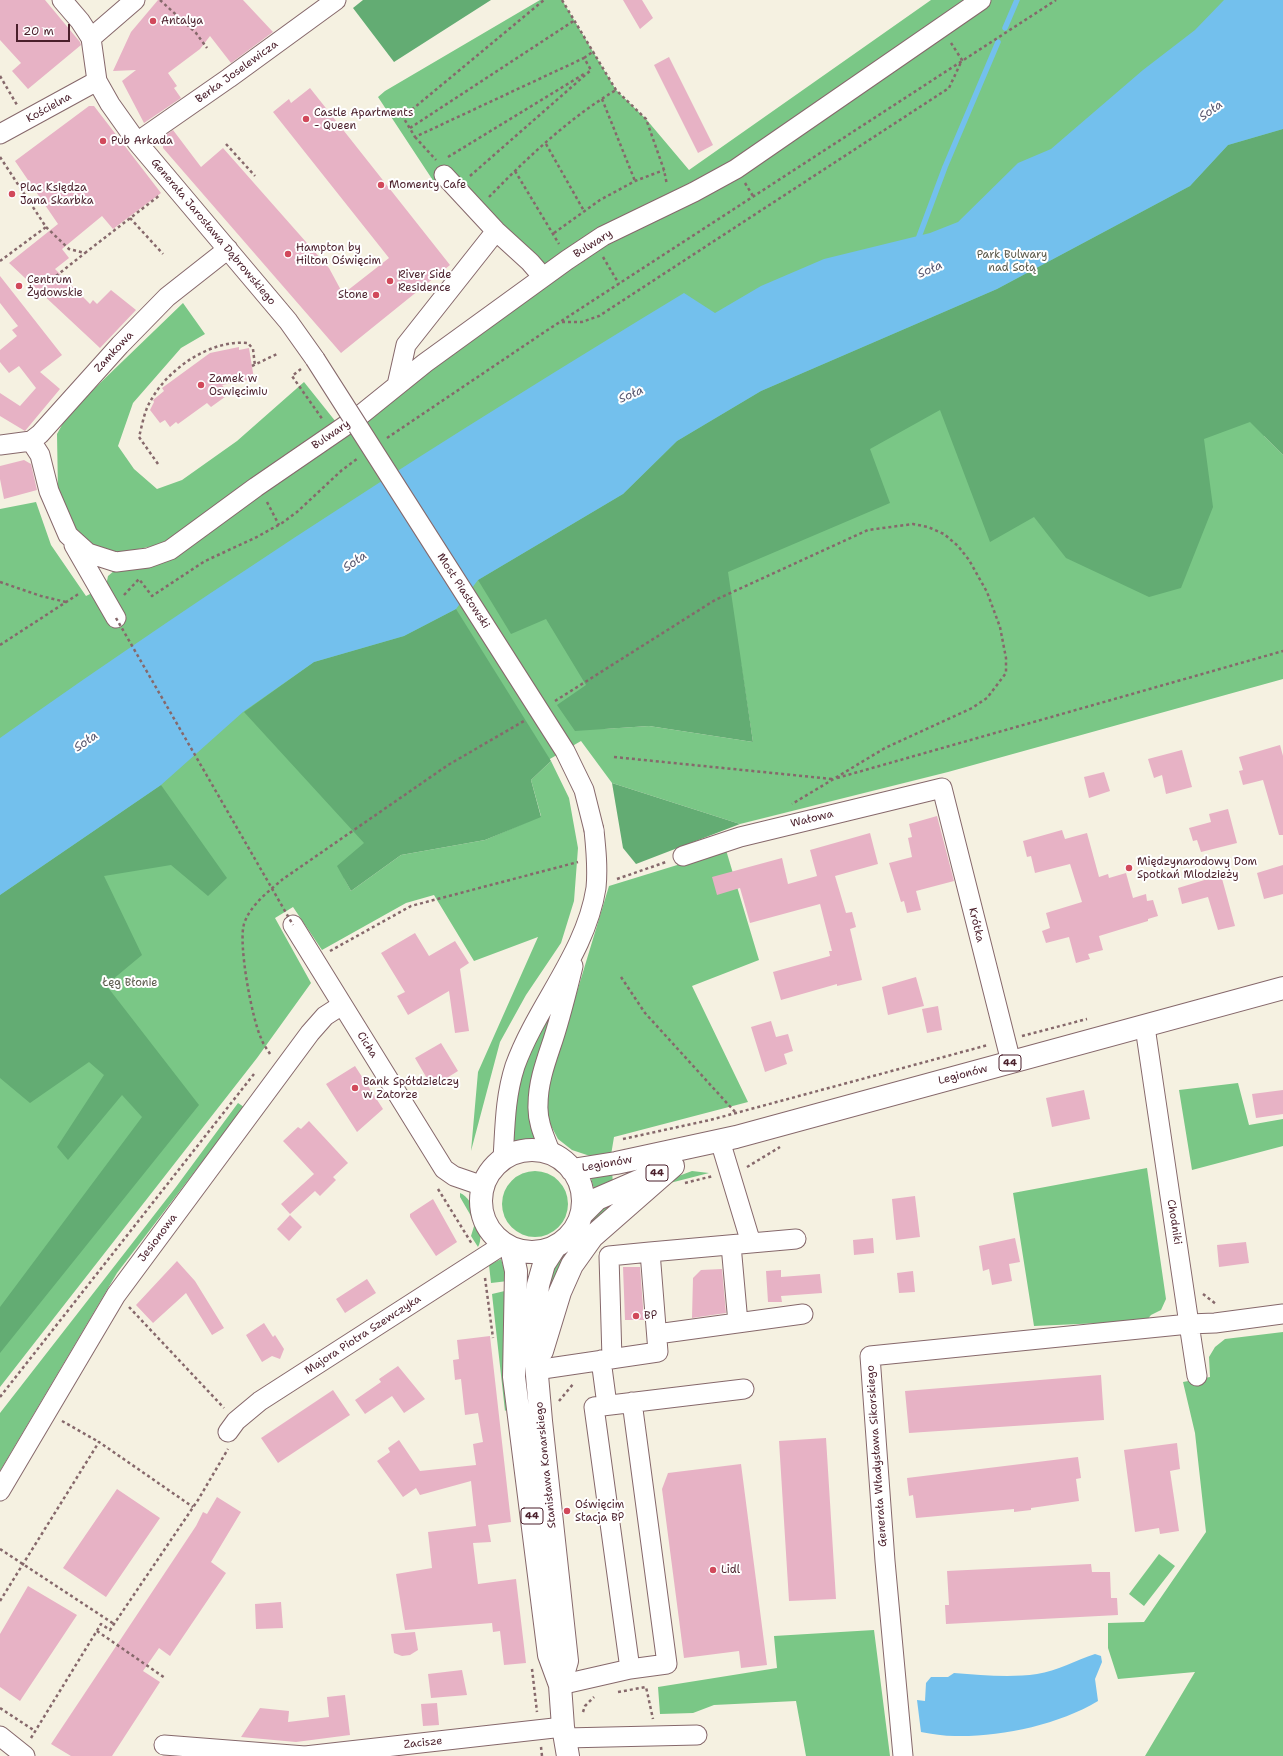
<!DOCTYPE html>
<html>
<head>
<meta charset="utf-8">
<style>
  body { margin:0 }
  #map { position:relative; width:1283px; height:1756px; overflow:hidden; background:#f5f1e1; font-family:"Shantell Sans",sans-serif }
  canvas { display:block }
  .scale { position:absolute; left:16px; top:24px; width:54px; height:18px; box-sizing:border-box; border:2px solid #4a1f2b; border-top:0; padding-left:5px; font-size:12px; line-height:14px; white-space:nowrap; color:#4a1f2b; -webkit-text-stroke:3px #fff; paint-order:stroke }
</style>
</head>
<body>
<div id="map">
<canvas width="1283" height="1756"></canvas>
<div class="scale">20 m</div>
</div>
<script>
const ctx = document.querySelector('canvas').getContext('2d');
ctx.lineJoin = 'round';
function fill(path, color) {
  ctx.fillStyle = color;
  ctx.fill(path, 'evenodd');
}
function trace(path, color, width, dash) {
  ctx.strokeStyle = color;
  ctx.lineWidth = width;
  ctx.lineCap = dash ? 'butt' : 'round';
  ctx.setLineDash(dash || []);
  ctx.stroke(path);
}
function write(font, color, halo, rows, align = 'center') {
  ctx.font = font + ' "Shantell Sans",sans-serif';
  ctx.lineWidth = 4;
  ctx.setLineDash([]);
  ctx.textBaseline = 'middle';
  ctx.strokeStyle = halo;
  ctx.fillStyle = color;
  for (const [text, x, y, turn = 0] of rows) {
    ctx.save();
    ctx.translate(x, y);
    ctx.rotate((+turn || 0) * Math.PI / 180);
    ctx.textAlign = isNaN(turn) ? turn : align;
    if (halo) ctx.strokeText(text, 0, 0);
    ctx.fillText(text, 0, 0);
    ctx.restore();
  }
}
fill(new Path2D(`
  M540,0H562L616,90L646,119L689,170L931,0H1283V427L1264,436L1283,455V679L948,772L740,824L612,783L581,741L344,878L351,891L401,855L485,840L541,816L531,780L551,761L569,798L578,848L574,901L561,943L526,995L500,1042L471,1151L478,1072L538,937L474,961L434,895L406,903L322,950L293,907L275,918L311,983L257,1058L0,1387V509L36,502L51,545L86,596L106,586L108,576L115,570H128L172,559L546,287L543,277L476,209L434,182L378,97L385,91ZM741,664L753,742L649,726L603,729Z
  M183,303L205,334L181,348L133,403L118,446L134,469L157,489L182,480L237,441L304,382L336,422L163,544L119,553L95,547L77,532L58,493L57,434L68,414Z
  M726,850L759,960L692,986L748,1102L614,1137L611,1155L593,1157L572,1150L558,1139L547,1118V1091L609,886Z
  M553,1000L535,1139L510,1144L522,1061Z
  M1238,1083L1249,1125L1283,1119V1146L1192,1170L1179,1090Z
  M238,1103L244,1107L117,1273L0,1471V1413L176,1187Z
  M1147,1168L1166,1299L1161,1310L1151,1315L1146,1321L1034,1326L1013,1193Z
  M502 1204a33 33 0 1 1 66 0a33 33 0 1 1-66 0Z
  M612,1171L613,1184L595,1192L590,1175Z
  M692,1171L709,1173L666,1184L676,1177Z
  M460,1193C474,1198 486,1235 478,1247L471,1236L475,1223L460,1197Z
  M610,1200L619,1205L556,1283L544,1280L561,1254L576,1244L584,1234L596,1213Z
  M501,1259L508,1281L491,1283L489,1265Z
  M509,1290L511,1406L505,1411L492,1294Z
  M1283,1332V1756H1145L1195,1672L1118,1679L1108,1648V1623L1144,1622L1206,1532L1195,1433L1183,1382L1210,1377L1209,1357L1215,1347L1225,1339Z
  M1159,1554L1175,1566L1144,1606L1129,1594Z
  M874,1630L890,1756H806L796,1701L714,1705L693,1713L660,1714L658,1687L777,1668L774,1636Z`), '#7ac786');
fill(new Path2D(`
  M363,0H491L394,62L353,8Z
  M1283,129V455L1250,422L1204,439L1213,507L1181,588L1149,597L1066,558L1034,517L990,542L940,410L870,449L890,503L728,572L753,742L649,726L575,731L557,705L586,685L546,619L511,634L478,580L623,494L677,441L761,391L997,289L1190,186L1228,145Z
  M456,609L551,761L531,780L541,817L485,840L401,855L351,891L337,866L364,843L244,712L314,662L404,636Z
  M612,783L740,824L636,864L623,848Z
  M161,785L227,878L208,896L171,865L104,876L142,955L106,985L199,1105L0,1353V1307L142,1117L122,1095L68,1160L57,1147L104,1075L89,1062L30,1103L0,1078V895Z`), '#63ac73');
fill(new Path2D(`
  M1224,0H1283V129L1228,145L1190,186L997,289L761,391L677,441L623,494L478,580L456,609L404,636L314,662L243,712L161,785L0,895V738C222,581 451,434 684,293L715,313L761,286L824,259L930,233L958,222L1018,163L1051,149L1143,70L1195,30Z
  M1095,1654L1101,1656L1102,1662L1095,1679L1098,1701C1058,1725 1001,1737 955,1736C944,1736 932,1734 921,1732L917,1700L925,1701L926,1683L931,1677H948L954,1673C981,1675 1010,1678 1037,1674C1057,1671 1076,1660 1095,1654Z`), '#73c0ed');
trace(new Path2D(`
  M1005,28L1017,0
  M917,242L945,167L998,42`), '#73c0ed', 5.5);
fill(new Path2D(`
  M0,0H45L80,42L81,45L28,89L12,71L21,63L0,40Z
  M158,0H243L273,32L231,63L210,36L200,49L168,73L177,86L174,88L181,98L144,123L122,81L136,70L113,71L131,32Z
  M623,0H642L653,18L640,29Z
  M669,57L713,145L698,153L654,65Z
  M310,88L450,265L341,353L163,148V137L173,130L201,167L223,148L329,268L343,294L389,258L273,112L289,99L291,103Z
  M89,106H94L161,193L113,229L102,216L62,249L69,258L55,269L90,304L93,300L97,304L111,290L136,310L100,348L9,263L58,224L15,161Z
  M0,276L62,355L40,372L60,389L25,431L0,416V393L20,406L36,388L19,366L9,373L0,362V350L17,336L12,330L18,326L0,303Z
  M239,347V350L249,348L254,379L222,385L229,394L211,407L207,403L178,424L176,422L170,427L165,420L160,423L150,410L154,402L153,400L164,391L162,388L210,353Z
  M24,460L31,464L37,490L4,499L0,479V466Z
  M1280,745L1283,756V835H1279L1263,780L1243,785L1239,771L1243,770L1239,757Z
  M1182,750L1192,787L1166,794L1162,775L1154,778L1148,759Z
  M1104,772L1110,791L1089,798L1084,777Z
  M1228,809L1237,843L1201,852L1197,840L1193,841L1189,828L1211,822L1209,814Z
  M937,816L954,881L916,891L921,910L907,913L904,901L901,902L889,863L912,857L908,838L912,837L909,824Z
  M1062,830L1065,839L1087,833L1099,877L1108,874L1109,878L1126,873L1133,898L1146,894L1147,901L1153,900L1158,916L1148,919V921L1099,936L1103,950L1088,954L1090,959L1076,963L1069,937L1046,943L1042,931L1050,928L1046,913L1082,902L1070,864L1035,873L1031,856L1027,857L1023,841Z
  M870,833L878,864L835,876L846,913L852,912L856,927L850,929L862,980L837,986V984L781,1000L773,972L830,956L829,951H832L820,904L750,923L740,888L717,895L712,877L782,858L788,884L817,876L810,850Z
  M1283,865V894L1264,899L1257,873Z
  M1221,875L1235,926L1218,930L1208,897L1182,904L1178,888Z
  M415,933L429,956L455,941L469,963L460,969L469,1031L455,1033L449,991L408,1015L397,996L405,992L381,953Z
  M916,977L924,1006L888,1015L882,987Z
  M938,1006L942,1030L927,1033L922,1009Z
  M771,1021L776,1037L788,1034L793,1051L784,1054L787,1064L765,1072L751,1027Z
  M441,1043L458,1071L432,1087L415,1058Z
  M355,1066L383,1109L357,1132L326,1084Z
  M1084,1090L1090,1119L1052,1127L1046,1098Z
  M1283,1090V1114L1256,1118L1252,1094Z
  M309,1121L348,1163L333,1177L336,1180L320,1196L315,1191L290,1214L281,1204L314,1174L283,1141L298,1127L301,1129Z
  M915,1196L920,1237L896,1240L892,1199Z
  M433,1199L457,1242L436,1256L410,1217V1214Z
  M290,1215L302,1227L289,1241L277,1229Z
  M873,1238L874,1253L854,1255L853,1240Z
  M1015,1238L1020,1262L1009,1264L1012,1281L992,1285L989,1269L983,1271L979,1246Z
  M1246,1242L1249,1263L1219,1267L1217,1245Z
  M177,1261L195,1281L224,1328L212,1335L186,1293L153,1323L136,1305Z
  M623,1267H640L644,1320H625Z
  M722,1269L726,1313L692,1318L693,1278L701,1270Z
  M781,1270V1277L820,1274L822,1293L781,1296L782,1302H768L766,1271Z
  M913,1271L915,1292L899,1293L897,1273Z
  M367,1279L376,1293L345,1313L336,1299Z
  M264,1323L273,1337L275,1335L284,1349L280,1359L272,1356L262,1362L246,1335Z
  M490,1336L511,1522L488,1525L491,1542L473,1543L478,1584L516,1579L526,1663L504,1665L500,1631L493,1632L492,1623L405,1630L396,1574L432,1568L428,1532L476,1526L471,1481L420,1495L416,1488L403,1497L377,1461L390,1452L388,1448L399,1440L420,1471L476,1465L473,1444L483,1442L478,1413L465,1415L461,1379L455,1380L453,1360L459,1359L457,1340Z
  M398,1366L425,1399L404,1413L392,1396L365,1414L355,1400L381,1382L379,1379Z
  M1101,1375L1104,1420L909,1433L905,1391Z
  M333,1390L350,1415L278,1463L261,1438Z
  M826,1438L836,1599L789,1601L779,1441Z
  M1177,1443L1180,1469L1170,1471L1179,1531L1160,1534L1159,1528L1135,1532L1124,1450Z
  M1078,1457L1081,1478L1076,1479L1079,1501L1031,1508V1510L1014,1512V1509L916,1518L913,1495L909,1496L907,1478Z
  M741,1464L767,1665L741,1668L739,1651L684,1658L662,1489L668,1473Z
  M117,1489L160,1518L106,1597L63,1568Z
  M217,1497L241,1512L211,1562L226,1573L170,1656L159,1648L143,1671L160,1682L112,1756H71L51,1744L196,1526L203,1512L207,1514Z
  M1091,1564L1092,1572H1110L1111,1598H1117L1118,1615L946,1624L945,1605H949L947,1571Z
  M28,1586L77,1615L20,1701L0,1687V1634Z
  M281,1602L283,1628L256,1629L255,1604Z
  M415,1632L418,1650L410,1655L402,1656L394,1653L391,1634Z
  M462,1670L467,1695L431,1698L428,1674Z
  M345,1695L350,1735L296,1742L241,1737L260,1708L289,1711L288,1722L329,1717L327,1697Z
  M437,1703L439,1725L423,1726L421,1704Z`), '#e7b2c5');
const minor = new Path2D(`
  M62,0L80,21L91,38L97,81L110,104L137,142L288,321L315,359
  M91,38L135,0
  M0,134L97,81
  M137,142L229,78L336,0
  M444,175L496,231L530,262L543,277
  M397,385L406,345L496,231
  M31,441L40,455L49,491L68,535L88,553L116,562L148,558L170,550L256,487L358,417L425,363L567,260L603,236L694,192L736,169L981,0
  M0,445L31,441L40,434L120,345L167,297L228,249
  M74,545L116,618
  M683,856L740,837L942,788L1011,1062
  M293,925L444,1169L454,1176L483,1186
  M1145,1027L1189,1324L1215,1323L1283,1314
  M551,1154C545,1138 537,1122 538,1105C538,1082 546,1061 553,1040C561,1015 567,991 573,966
  M503,1159C505,1127 505,1097 515,1066C537,1005 586,953 596,888C598,868 596,849 594,830
  M751,1243L796,1239
  M731,1245L738,1323
  M657,1334L803,1314
  M612,1359L609,1256L650,1252
  M601,1360L607,1405
  M536,1370L658,1352L650,1252L751,1243L721,1144
  M228,1432L236,1421L260,1401L498,1248L500,1242
  M0,1491L116,1295L310,1033L325,1016L342,1005
  M630,1669L594,1407L744,1389
  M560,1685L630,1669L667,1664L632,1402
  M0,1736L25,1756
  M565,1738L697,1735
  M164,1745L305,1756L563,1727
  M903,1756L885,1561L870,1356L1189,1324L1197,1376`);
const major = new Path2D(`
  M481 1201a51 51 0 1 1 102 0a51 51 0 1 1-102 0Z
  M572,1170L616,1163L736,1137L1283,988
  M581,1215L597,1199L657,1173
  M555,1247L544,1264L538,1285L534,1341L541,1421L567,1661L560,1685
  M511,1248L516,1271L514,1377L549,1655L560,1685L563,1727L568,1756
  M542,1351L560,1292L572,1265L592,1237L673,1166`);
trace(minor, '#86686b', 21);
trace(major, '#86686b', 24);
trace(new Path2D(`
  M160,0L196,33L207,48
  M562,0L616,90L646,119L664,170L667,185
  M584,58L594,51
  M0,76L17,105
  M602,99L635,181
  M410,128L575,20
  M415,137L436,160
  M226,144L255,176
  M546,144L584,211
  M0,157L46,227L0,261
  M448,157L584,74
  M515,171L559,244
  M470,176L591,70L584,58L415,137L403,117L544,0
  M745,183L753,196
  M489,197C527,158 569,118 616,90
  M130,218L163,254
  M46,227L69,249L85,253L160,195
  M554,233L600,200L635,181L664,170
  M603,257L619,284
  M56,276L85,253
  M562,322H582L599,316L949,88L962,60L951,43
  M252,366L279,353
  M301,369L292,376L323,420
  M387,438L546,331L1056,0
  M158,464L139,437C142,426 144,412 150,402C167,369 211,339 248,343L253,349L255,366
  M267,502L279,525
  M0,582L41,596L66,602
  M124,595L139,579L152,596L205,561L255,538L282,523L297,512L342,470L357,459
  M0,645L80,593
  M555,701L715,600L868,530L913,524L928,527L944,534L958,546L969,560L987,592L1000,627L1006,658V673L987,698L972,708L885,748L792,804
  M614,757L832,779
  M837,778L1283,651
  M617,879L666,862
  M330,951L411,906L578,862
  M621,977L645,1013L736,1113
  M1022,1036L1087,1019
  M270,1054C267,1049 263,1044 261,1038C252,1019 238,944 244,924C250,905 269,891 283,879L448,765L524,721
  M623,1139L710,1120L988,1045
  M747,1167L780,1147
  M685,1183L713,1176
  M438,1189L472,1244
  M485,1278L493,1338
  M1203,1294L1216,1304
  M129,1307L224,1408
  M0,1397L254,1074
  M559,1401L574,1383
  M62,1421L99,1442
  M0,1549L114,1624
  M0,1601L99,1442L193,1507
  M97,1631L165,1678
  M532,1669L537,1712
  M618,1692L646,1687L653,1719
  M0,1708L35,1731
  M583,1712L585,1706L594,1697
  M31,1738L101,1624L110,1630L198,1500L228,1449
  M541,1747L542,1756`), '#86686b', 2.5, [3, 3]);
trace(minor, '#fff', 19);
trace(major, '#fff', 22);
const minorBridge = new Path2D(`
  M315,359L565,751L584,790L594,830`);
trace(minorBridge, '#86686b', 21, []);
trace(new Path2D(`
  M116,618L293,925`), '#86686b', 2.5, [3, 3]);
trace(minorBridge, '#fff', 19);
for (const [x, y, r, color] of [
  [153,21,4,"#d1495b"],
  [306,119,4,"#d1495b"],
  [103,141,4,"#d1495b"],
  [381,185,4,"#d1495b"],
  [12,194,4,"#d1495b"],
  [288,254,4,"#d1495b"],
  [390,281,4,"#d1495b"],
  [19,286,4,"#d1495b"],
  [376,295,4,"#d1495b"],
  [201,385,4,"#d1495b"],
  [1129,868,4,"#d1495b"],
  [355,1088,4,"#d1495b"],
  [636,1316,4,"#d1495b"],
  [567,1511,4,"#d1495b"],
  [713,1570,4,"#d1495b"]
]) {
  const dot = new Path2D();
  dot.arc(x, y, r, 0, 2 * Math.PI);
  ctx.fillStyle = color;
  ctx.fill(dot);
  trace(dot, '#fff', 1.5);
}
for (const [x, y, w] of [
  [1010,1063,22],
  [657,1173,22],
  [532,1516,22]
]) {
  const box = new Path2D();
  box.roundRect(x - w / 2, y - 8, w, 16, 3);
  ctx.fillStyle = '#fff';
  ctx.fill(box);
  trace(box, '#4a1f2b', 1);
}
write('bold 10px', '#4a1f2b', null, [
  ["44",1010,1063],
  ["44",657,1173],
  ["44",532,1516]
]);
write('11px', '#4a1f2b', '#fff', [
  ["Antalya",161,21],
  ["Castle Apartments",314,113],
  ["- Queen",314,126],
  ["Pub Arkada",111,141],
  ["Momenty Cafe",389,185],
  ["Plac Księdza",20,188],
  ["Jana Skarbka",20,201],
  ["Hampton by",296,248],
  ["Hilton Oświęcim",296,261],
  ["River Side",398,275],
  ["Residence",398,288],
  ["Centrum",27,280],
  ["Żydowskie",27,293],
  ["Stone",368,295,"right"],
  ["Zamek w",209,379],
  ["Oswięcimiu",209,392],
  ["Międzynarodowy Dom",1137,862],
  ["Spotkań Mlodzieży",1137,875],
  ["Bank Spółdzielczy",363,1082],
  ["w Zatorze",363,1095],
  ["BP",644,1316],
  ["Oświęcim",575,1505],
  ["Stacja BP",575,1518],
  ["Lidl",721,1570]
], 'left');
write('11px', '#4a1f2b', '#fff', [
  ["Berka Joselewicza",237,72,-36],
  ["Kościelna",49,108,-29],
  ["Generała Jarosława Dąbrowskiego",213,232,50],
  ["Bulwary",593,244,-32],
  ["Zamkowa",114,352,-47],
  ["Bulwary",331,435,-34],
  ["Most Piastowski",463,591,57],
  ["Wałowa",812,819,-14],
  ["Krótka",976,925,76],
  ["Cicha",367,1045,58],
  ["Legionów",963,1075,-15],
  ["Legionów",607,1164,-10],
  ["Chodniki",1174,1222,81],
  ["Jesionowa",158,1238,-53],
  ["Majora Piotra Szewczyka",363,1335,-33],
  ["Generała Władysława Sikorskiego",877,1456,-94],
  ["Stanisława Konarskiego",546,1465,-96],
  ["Zacisze",423,1743,-6]
]);
write('11px', '#5b5a4b', '#fff', [
  ["Park Bulwary",1012,255],
  ["nad Sołą",1012,268],
  ["Łęg Błonie",130,983]
]);
write('italic 12px', '#58576f', '#fff', [
  ["Soła",1211,111,-36],
  ["Soła",930,270,-23],
  ["Soła",631,395,-23],
  ["Soła",355,562,-34],
  ["Soła",86,742,-34]
]);
</script>
</body>
</html>
